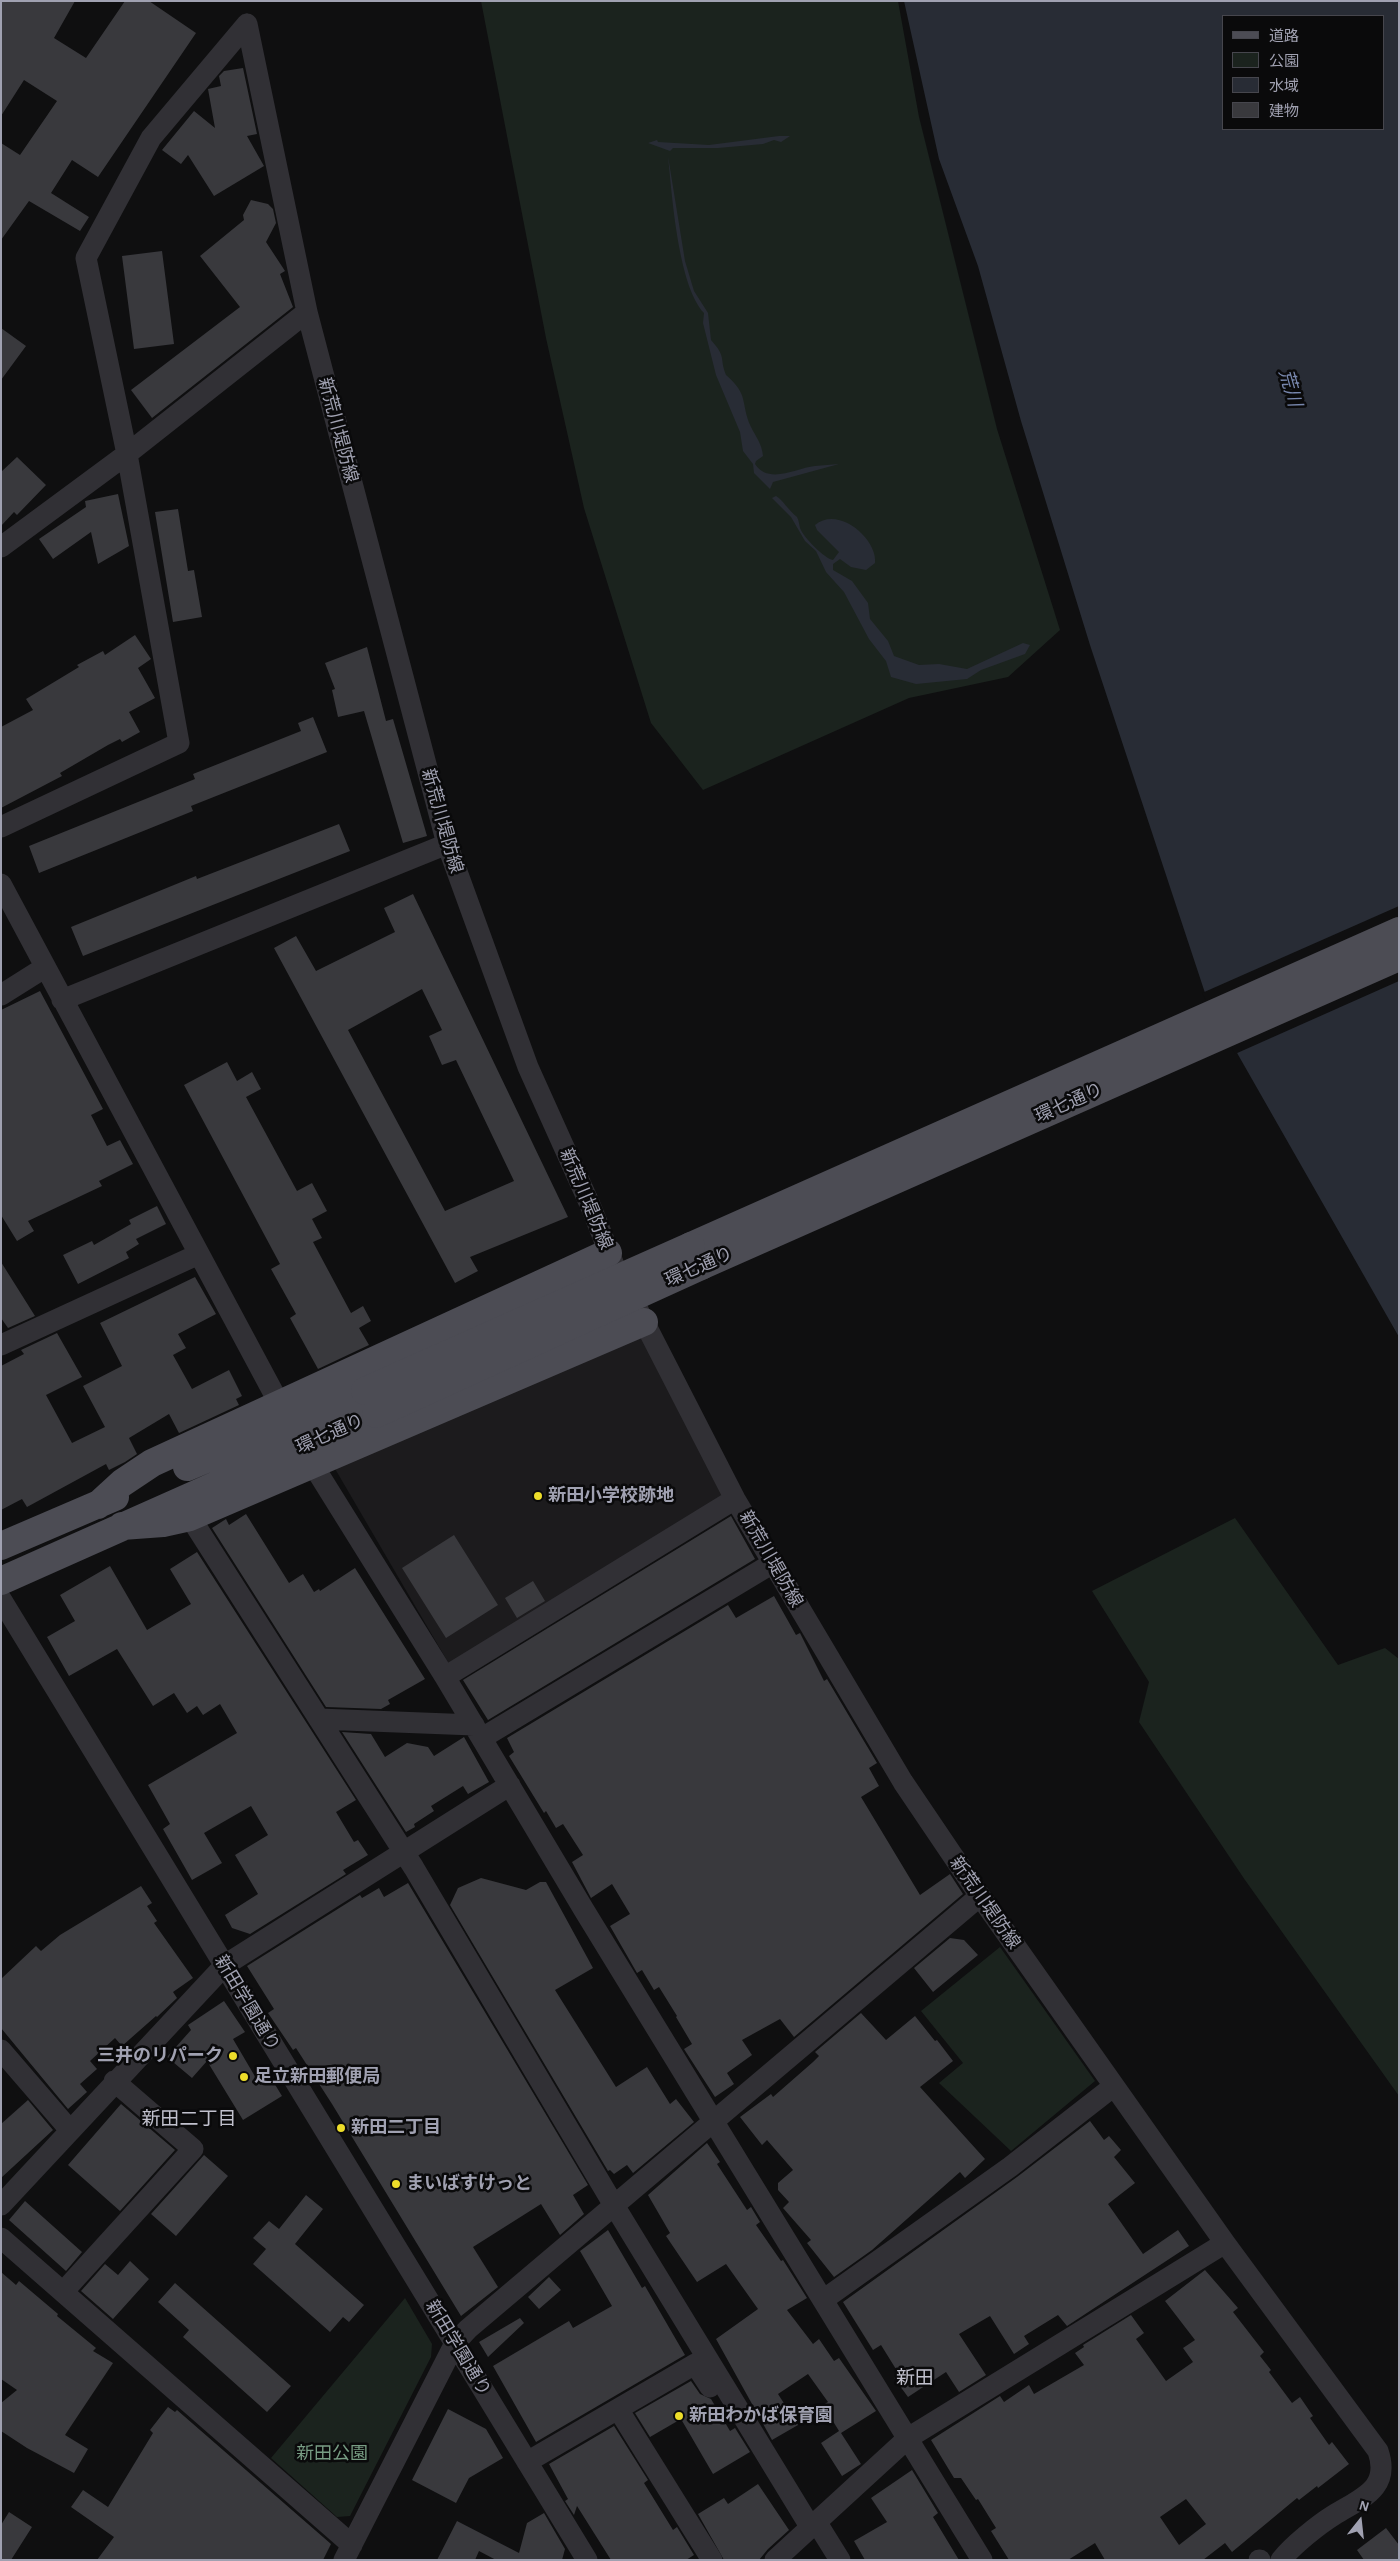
<!DOCTYPE html>
<html>
<head>
<meta charset="utf-8">
<style>
  body { margin:0 }
  #map { position:relative; width:1400px; height:2561px; overflow:hidden; background:#0f0f10; font-family:"Alegreya Sans","Noto Sans JP",sans-serif }
  canvas { display:block }
  .frame { position:absolute; inset:0; border:2px solid #a0a1b1; pointer-events:none }
  .legend { position:absolute; left:1222px; top:15px; width:162px; height:115px; box-sizing:border-box; background:#0a0a0b; border:1px solid #46464d; margin:0; padding:6px 9px; list-style:none; font-size:15px; color:#a0a1b1 }
  .legend li { display:flex; align-items:center; gap:10px; height:25px }
  .legend b { width:25px; border:1px solid #46464d }
  .north { position:absolute; left:1335px; top:2496px; width:50px; height:50px; -webkit-text-stroke:4px #0a0a0b; paint-order:stroke; rotate:16deg; font-size:14px; font-weight:700; line-height:20px; text-align:center; color:#a0a1b1 }
  .north::after { content:''; display:block; margin:auto; width:18px; height:22px; background:#a0a1b1; clip-path:polygon(50% 0,100% 100%,50% 72%,0 100%) }
</style>
</head>
<body>
<div id="map">
<canvas width="1400" height="2561"></canvas>
<div class="frame"></div>
<ul class="legend">
<li><b style="height:6px;background:#4c4c54"></b>道路</li>
<li><b style="height:14px;background:#1b231e"></b>公園</li>
<li><b style="height:14px;background:#282c35"></b>水域</li>
<li><b style="height:14px;background:#39393d"></b>建物</li>
</ul>
<div class="north">N</div>
</div>
<script>
const ctx = document.querySelector('canvas').getContext('2d');
ctx.lineJoin = 'round';
function fill(path, color) {
  ctx.fillStyle = color;
  ctx.fill(path, 'evenodd');
}
function trace(path, color, width, dash) {
  ctx.strokeStyle = color;
  ctx.lineWidth = width;
  ctx.lineCap = dash ? 'butt' : 'round';
  ctx.setLineDash(dash || []);
  ctx.stroke(path);
}
function write(font, color, halo, rows, align = 'center') {
  ctx.font = font + ' "Alegreya Sans","Noto Sans JP",sans-serif';
  ctx.lineWidth = 5;
  ctx.setLineDash([]);
  ctx.textBaseline = 'middle';
  ctx.strokeStyle = halo;
  ctx.fillStyle = color;
  for (const [text, x, y, turn = 0] of rows) {
    ctx.save();
    ctx.translate(x, y);
    ctx.rotate((+turn || 0) * Math.PI / 180);
    ctx.textAlign = isNaN(turn) ? turn : align;
    if (halo) ctx.strokeText(text, 0, 0);
    ctx.fillText(text, 0, 0);
    ctx.restore();
  }
}
fill(new Path2D(`
  M641,1336L728,1492L449,1664L334,1467Z`), '#1c1b1d');
fill(new Path2D(`
  M481,1H898L919,117L997,429L1060,630L1008,677L909,698L703,790L651,723L584,508L546,338Z
  M1235,1518L1338,1665L1385,1648L1399,1659V2096L1245,1880L1139,1722L1149,1682L1092,1591Z
  M1000,1947L1095,2081L1011,2151L939,2083L963,2063L921,2011Z
  M405,2298L432,2344L431,2357L350,2516L337,2517L271,2458Z`), '#1b231e');
fill(new Path2D(`
  M904,1H1399V1337L1208,1002L1090,645L1021,421L978,266L939,159ZM1224,16H1384V129H1224Z
  M779,136H790L781,142L774,140L763,144L718,148H673L670,151L648,143L657,140L658,142L709,145Z
  M668,156L685,261L694,291L708,313L711,340C727,358 719,357 726,375C750,396 740,403 751,427C756,437 762,444 763,456L756,461L755,464C769,485 796,468 815,466C823,465 831,465 839,464L773,482L770,489L754,473L753,464L743,451L740,432L716,375L703,323L704,313C678,285 672,195 668,156Z
  M776,496C783,500 788,510 797,517C799,521 799,524 800,528C803,537 825,559 833,560L839,552L817,530L815,525C839,505 878,540 875,563L866,570L851,567L840,559L833,564V570L852,581L868,603L870,619L888,641L894,656L919,665L939,664L967,669L1023,643L1030,645L1025,654L981,670L967,679L916,684L891,677L886,661L869,639L844,592L826,572L816,551L805,541L791,517L772,498Z`), '#282c35');
fill(new Path2D(`
  M1399,906V981L1235,1054L1202,993Z`), '#0f0f10');
fill(new Path2D(`
  M1,1H75L54,38L86,58L125,1H149L196,33L98,177L72,160L51,193L89,217L80,231L29,201L1,240V143L20,155L57,101L24,80L1,116Z
  M243,68L257,134L247,136L264,166L214,196L188,155L181,164L162,150L194,111L215,128L208,89L221,86L219,76L224,71Z
  M251,200L268,204L273,209L276,223L266,242L285,271L280,274L293,307L152,418L131,390L240,307L200,256L244,220L243,215Z
  M162,251L174,344L134,349L122,256Z
  M1,328L26,346L1,380Z
  M17,457L46,485L17,515L14,512L1,526V472Z
  M118,494L129,546L98,564L91,532L53,559L39,539L86,507L85,501Z
  M178,509L188,571L194,570L202,617L173,622L155,512Z
  M135,635L151,659L138,668L155,698L129,712L140,732L122,742L120,739L108,745L60,773L62,776L1,808V727L33,710L26,699L79,667L77,665L103,651L105,655Z
  M367,647L386,721L393,719L427,836L403,843L364,711L338,717L332,690L335,689L325,663Z
  M313,717L327,752L191,806L193,811L39,873L29,846L195,779L193,774L301,731L298,723Z
  M339,824L350,851L83,956L71,927L196,876L197,879Z
  M413,894L568,1217L470,1257L478,1271L455,1283L274,948L296,936L316,971L395,932L384,908ZM422,989L442,1030L429,1036L442,1065L456,1060L514,1181L445,1211L348,1030Z
  M40,991L103,1109L91,1115L107,1146L120,1140L133,1164L99,1181L102,1186L28,1221L34,1231L17,1241L1,1215V1010Z
  M227,1062L237,1081L252,1072L261,1089L246,1097L297,1191L312,1183L327,1211L312,1219L322,1238L313,1242L351,1313L363,1306L371,1321L359,1328L369,1345L318,1369L290,1318L296,1314L271,1269L280,1264L184,1085Z
  M157,1206L166,1224L136,1239L139,1244L126,1252L129,1258L78,1284L63,1255L92,1241L94,1245L131,1224L129,1220Z
  M1,1262L35,1316L8,1328L1,1318Z
  M195,1277L216,1314L178,1334L186,1348L173,1355L192,1389L229,1370L242,1396L236,1399L239,1405L179,1433L169,1414L129,1438L137,1454L125,1462L109,1470L106,1464L27,1507L22,1499L1,1510V1366L24,1354L21,1350L57,1333L82,1377L46,1395L72,1443L105,1427L83,1386L122,1366L100,1323Z
  M246,1514L289,1583L303,1574L314,1592L319,1589L320,1591L355,1568L425,1679L388,1700L390,1704L381,1709L326,1707L212,1528L226,1519L229,1525Z
  M731,1516L755,1559L488,1720L463,1680Z
  M454,1535L498,1605L446,1638L402,1568Z
  M197,1552L356,1800L336,1812L354,1842L358,1840L368,1855L343,1870L346,1874L250,1934L232,1928L225,1915L258,1894L235,1855L268,1835L251,1806L204,1833L222,1863L192,1880L163,1829L170,1824L148,1785L237,1733L220,1704L203,1715L197,1706L187,1713L174,1693L153,1706L117,1649L69,1676L47,1637L75,1621L60,1595L110,1566L147,1630L191,1604L170,1569Z
  M533,1581L545,1601L517,1618L505,1598Z
  M774,1596L796,1635L800,1633L824,1681L827,1679L877,1763L869,1768L879,1786L861,1797L920,1895L950,1874L963,1894L794,2037L780,2019L742,2040L752,2055L727,2073L734,2084L715,2097L684,2049L692,2044L676,2017L677,2016L659,1987L654,1990L642,1970L637,1973L610,1926L630,1914L612,1884L591,1898L572,1862L583,1855L563,1824L556,1828L546,1811L544,1813L509,1756L514,1752L507,1738L728,1605L736,1618Z
  M342,1732L371,1734L385,1757L407,1743L428,1747L434,1756L464,1737L489,1782L468,1794L463,1786L431,1806L434,1811L414,1824L415,1827L406,1832Z
  M481,1878L526,1890L540,1882H546L593,1968L555,1990L616,2087L647,2067L670,2104L676,2099L694,2122L633,2173L627,2165L614,2174L610,2170L608,2171L450,1905L458,1888Z
  M408,1883L588,2185L573,2195L584,2214L560,2235L541,2204L473,2247L498,2287L461,2316L332,2104L296,2048L293,2050L268,2013L274,2009L247,1966L360,1895L362,1898L379,1888L384,1897Z
  M141,1886L152,1903L147,1906L157,1921L154,1923L193,1978L173,1992L177,1998L157,2017L156,2016L122,2046L115,2038L90,2061L97,2069L80,2084L87,2092L68,2109L1,2028V1979L36,1946L41,1951L60,1935Z
  M950,1938L964,1940L978,1955L933,1992L914,1968Z
  M224,2001L245,2032L233,2039L260,2085L271,2078L282,2096L243,2120L207,2061L192,2078L167,2057L191,2030L188,2025Z
  M861,2013L886,2040L915,2016L935,2041L937,2040L953,2061L920,2087L985,2159L965,2178L960,2172L872,2250L834,2277L807,2243L811,2240L783,2208L789,2202L778,2190V2183L793,2170L767,2140L762,2145L740,2117L771,2094L773,2097L813,2062L819,2056L815,2052Z
  M28,2100L53,2130L1,2178V2124Z
  M121,2104L175,2150L120,2211L68,2165Z
  M1090,2121L1104,2140L1109,2136L1121,2150L1114,2157L1135,2183L1108,2204L1143,2254L1178,2230L1189,2246L1067,2326L1058,2315L1024,2336L1029,2344L1014,2354L990,2316L959,2334L986,2375L959,2392L946,2372L908,2397L894,2378L899,2374L881,2345L873,2350L843,2302L1017,2177Z
  M707,2143L720,2162L717,2164L747,2210L751,2207L760,2222L756,2225L781,2261L783,2260L807,2298L787,2310L813,2344L819,2339L834,2361L839,2358L876,2411L841,2433L861,2464L842,2476L821,2443L839,2431L823,2405L828,2402L808,2374L778,2394L798,2425L772,2440L716,2339L758,2309L726,2264L697,2282L666,2236L670,2233L648,2195Z
  M204,2155L228,2176L176,2236L151,2214Z
  M306,2195L323,2209L295,2244L364,2305L349,2322L343,2317L330,2332L253,2264L266,2249L253,2238L269,2221L279,2229Z
  M25,2201L82,2252L66,2271L9,2220Z
  M608,2230L642,2288L645,2286L685,2355L536,2442L493,2366L569,2321L573,2328L612,2306L580,2251Z
  M130,2261L149,2279L113,2319L81,2291L105,2264L118,2275Z
  M1205,2270L1238,2308L1233,2312L1264,2352L1260,2356L1271,2370L1269,2372L1292,2403L1300,2397L1313,2416L1310,2418L1329,2445L1332,2442L1349,2464L1318,2488L1317,2486L1299,2500L1297,2498L1232,2552L1225,2543L1203,2560H1105L1095,2543L1068,2560H1009L991,2531L996,2528L978,2499L976,2500L961,2478H954L931,2440L1000,2396L1004,2402L1029,2385L1034,2394L1084,2365L1075,2353L1084,2347L1083,2345L1131,2315L1144,2333L1136,2339L1166,2381L1193,2362L1183,2348L1195,2340L1165,2301ZM1186,2499L1206,2524L1179,2545L1160,2517Z
  M1,2272L16,2285L19,2281L58,2314L57,2316L96,2348L93,2351L113,2363L65,2435L88,2449L74,2473L27,2448L1,2431V2403L17,2390L1,2379Z
  M549,2277L561,2290L539,2309L528,2297Z
  M175,2283L291,2386L267,2412L183,2337L189,2330L158,2302Z
  M520,2318L524,2323L488,2357L479,2342Z
  M691,2381L700,2394L711,2399L730,2431L735,2428L750,2452L713,2474L681,2419L650,2437L635,2413Z
  M168,2407L175,2412L177,2410L331,2544L323,2560H97L114,2537L71,2507L83,2490L108,2507L153,2433L150,2430Z
  M448,2409L486,2429L503,2458L469,2478L456,2503L412,2480Z
  M614,2426L648,2480L644,2483L673,2530L677,2527L694,2555L686,2560H611L577,2506L574,2515L565,2501L568,2499L549,2464Z
  M912,2470L938,2513L933,2517L959,2560H865L854,2541L887,2522L871,2498Z
  M758,2484L789,2530L768,2549L759,2560H724L698,2514L724,2498L728,2504Z
  M9,2512L32,2527L11,2560H1V2525Z
  M544,2513L565,2549L562,2560H496L479,2551L475,2560H437L457,2521L519,2553L527,2523Z
  M1386,2528L1399,2545V2560H1364L1357,2550Z`), '#39393d');
trace(new Path2D(`
  M247,24L307,312L447,844L528,1067L591,1207L614,1265
  M1,547L127,454L307,312
  M1,827L179,743L127,454L86,258L151,138L247,24
  M1,884L280,1405
  M1,995L44,968
  M62,1000L447,844
  M637,1308L735,1499L903,1782L980,1896L1225,2243L1378,2451C1391,2489 1361,2498 1334,2515C1318,2525 1293,2545 1281,2560
  M1,1345L199,1254
  M313,1465L445,1677L584,1910L982,2560
  M190,1517L414,1868L609,2197L811,2528
  M1,1599L587,2560
  M445,1677L735,1499
  M319,1719L474,1725
  M482,1738L773,1563
  M1,2050L69,2129
  M1,2205L225,1965L510,1785
  M1,2238L352,2545
  M63,2292L193,2149L114,2081
  M823,2300L1010,2167L1114,2086
  M618,2409L712,2560
  M527,2462L695,2364L710,2387
  M817,2523L840,2560
  M344,2560L455,2343L468,2329L980,1896
  M775,2560L908,2438L1225,2243
  M1259,2560H1260`), '#313035', 21);
trace(new Path2D(`
  M691,1246L1399,931
  M701,1266L1399,957
  M187,1467L365,1391
  M98,1505L122,1483L152,1463L608,1253
  M122,1526L163,1523L190,1517L644,1322
  M1,1546L115,1497
  M1,1581L376,1414`), '#4c4c54', 28);
trace(new Path2D(`
  M365,1391L691,1246
  M376,1414L701,1266`), '#4c4c54', 28);
for (const [x, y, r, color] of [
  [538,1496,5,"#eddd2a"],
  [233,2056,5,"#eddd2a"],
  [244,2077,5,"#eddd2a"],
  [341,2128,5,"#eddd2a"],
  [396,2184,5,"#eddd2a"],
  [679,2416,5,"#eddd2a"]
]) {
  const dot = new Path2D();
  dot.arc(x, y, r, 0, 2 * Math.PI);
  ctx.fillStyle = color;
  ctx.fill(dot);
  trace(dot, '#0a0a0b', 2);
}
write('18px', '#a0a1b1', '#0a0a0b', [
  ["新荒川堤防線",338,430,75],
  ["新荒川堤防線",442,821,74],
  ["環七通り",1069,1103,-24],
  ["新荒川堤防線",586,1199,67],
  ["環七通り",699,1267,-24],
  ["環七通り",330,1434,-24],
  ["新荒川堤防線",771,1559,60],
  ["新荒川堤防線",985,1903,55],
  ["新田学園通り",247,2003,59],
  ["新田学園通り",458,2348,59]
]);
write('bold 18px', '#a0a1b1', '#0a0a0b', [
  ["新田小学校跡地",548,1496],
  ["三井のリパーク",223,2056,"right"],
  ["足立新田郵便局",254,2077],
  ["新田二丁目",351,2128],
  ["まいばすけっと",406,2184],
  ["新田わかば保育園",689,2416]
], 'left');
write('18px', '#779c83', '#0a0a0b', [
  ["新田公園",332,2454]
]);
write('italic 19px', '#7786ac', '#0a0a0b', [
  ["荒川",1290,388,74]
]);
write('19px', '#c1c1cd', '#0a0a0b', [
  ["新田二丁目",189,2119],
  ["新田",915,2378]
]);
</script>
</body>
</html>
